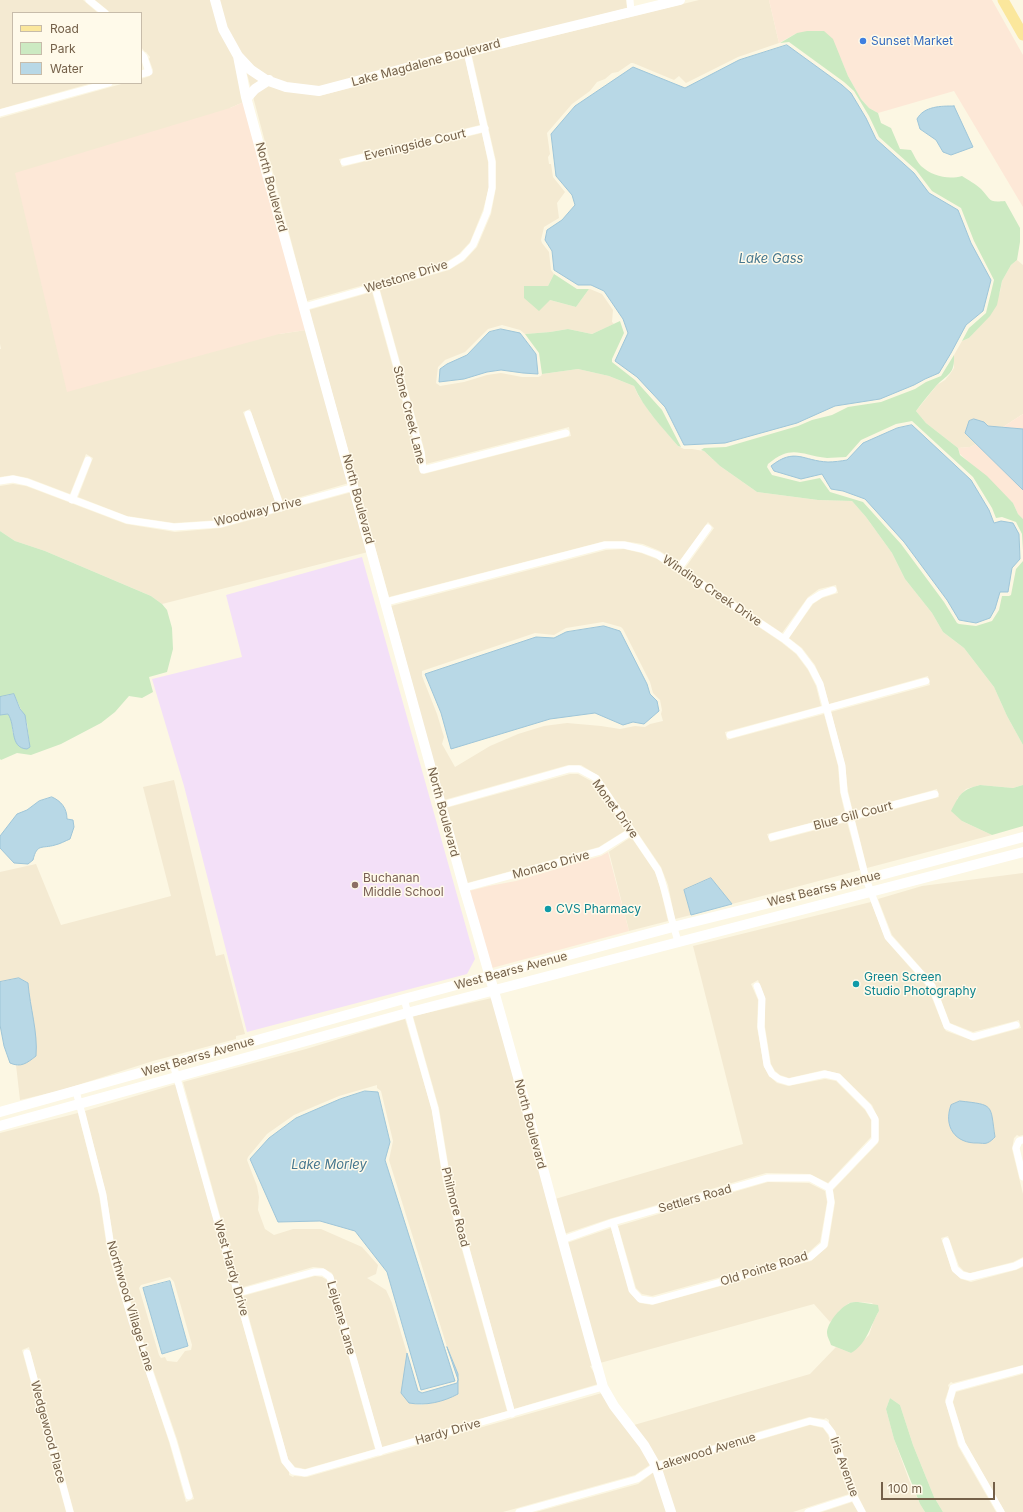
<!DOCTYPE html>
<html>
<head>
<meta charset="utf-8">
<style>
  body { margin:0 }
  #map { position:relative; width:1023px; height:1512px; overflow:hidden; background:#fcf7e3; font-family:Inter,sans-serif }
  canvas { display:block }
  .legend { position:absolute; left:12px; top:12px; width:130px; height:72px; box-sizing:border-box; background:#fffaea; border:1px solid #c7bcaa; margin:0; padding:5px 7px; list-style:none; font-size:12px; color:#746049 }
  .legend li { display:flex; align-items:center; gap:8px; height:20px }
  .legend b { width:20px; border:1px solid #c7bcaa }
  .scale { position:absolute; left:881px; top:1482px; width:114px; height:18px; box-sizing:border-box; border:2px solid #746049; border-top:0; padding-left:5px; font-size:12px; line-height:14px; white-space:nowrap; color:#746049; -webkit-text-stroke:3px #fffaea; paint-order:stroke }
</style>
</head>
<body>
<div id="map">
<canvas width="1023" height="1512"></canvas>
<ul class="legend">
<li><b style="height:5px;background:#fbe79c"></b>Road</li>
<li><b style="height:11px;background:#cceac2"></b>Park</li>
<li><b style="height:11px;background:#b8d8e6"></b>Water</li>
</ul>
<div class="scale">100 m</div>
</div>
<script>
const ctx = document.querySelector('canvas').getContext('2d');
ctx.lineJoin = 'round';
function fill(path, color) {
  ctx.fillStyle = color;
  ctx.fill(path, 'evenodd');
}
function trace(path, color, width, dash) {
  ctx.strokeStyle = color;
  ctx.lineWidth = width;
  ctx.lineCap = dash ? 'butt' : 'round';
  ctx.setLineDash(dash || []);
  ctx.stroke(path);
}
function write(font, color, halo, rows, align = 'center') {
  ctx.font = font + ' Inter,sans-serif';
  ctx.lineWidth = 3;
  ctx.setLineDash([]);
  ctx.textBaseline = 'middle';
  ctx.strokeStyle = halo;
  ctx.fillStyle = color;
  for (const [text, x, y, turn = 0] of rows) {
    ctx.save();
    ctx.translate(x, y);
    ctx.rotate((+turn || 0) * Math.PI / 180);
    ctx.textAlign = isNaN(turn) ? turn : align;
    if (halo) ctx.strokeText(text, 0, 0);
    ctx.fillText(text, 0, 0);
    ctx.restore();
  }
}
fill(new Path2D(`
  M0,0H83L98,13H13V83H92L0,109Z
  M95,0H211L235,57L246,101L230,108L279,334L306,330L349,483L283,502L250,409L243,412L276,504L219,520L174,523L127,516L78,497L93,458L86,454L70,494L28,478L13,475L0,477V349H1L0,344V118L125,83H141V79L150,76L153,70L149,59L150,57L146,52H145L141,47V13H111Z
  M219,0H626L627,8L319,87L286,83L268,76L254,66L242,54L227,28Z
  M699,0H769L779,43L738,57L686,83L679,76L674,80L633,63H631L618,72L612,73L605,79L597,82L590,91L572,104L547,133L550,154L548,157L549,164H551L553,177L565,192L557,203L559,218L544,227L541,240L542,243L549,252L551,270L554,274L548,286L550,300L576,307L589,289H590L602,294L613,310L612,322L614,324L592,334L568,329L550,332L525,334L520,330L502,325L488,329L465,352L445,360L438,367L436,383L440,386L464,382L487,375L501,373L522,377H538L541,376L542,374L578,369L609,376L634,386L638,395L651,414L678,446L684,449H692L704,451L720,466L757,492L818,500L852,501L866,517L892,553L905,579L932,613L943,632L964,648L994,687L1007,716L1023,745V785L1013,788L980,785L966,789L957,799L962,821L992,835L867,868L855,820L939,797L937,789L853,812L848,791L845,765L831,712L930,685L928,676L829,704L823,683L815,665L802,648L789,638L813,604L822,598L838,593L836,585L819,589L808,597L782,633L685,568L714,528L708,522L678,563L660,551L643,544L623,541H605L389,597L309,310L372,292L417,454L419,470L424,474L571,436L569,427L426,464L425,452L380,290L449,270L464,261L477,247L491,214L496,188V161L472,56Z
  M465,58L480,125L339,159L342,167L482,133L488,162L489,187L483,210L470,242L459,254L446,262L307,301L246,70L319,96Z
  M1017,260L1023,265V414L1003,427L988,426L984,422L965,433L976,444L970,447L958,448L926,423L916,411L937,385L945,380L950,374L954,368V355L962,341L969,338L979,327L1000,292L1002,281L1011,265Z
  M13,484L26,486L126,524L175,532L221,528L352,492L368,552L162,604L151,596L45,551L15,541L0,531V486Z
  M624,549L641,553L657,559L677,572L781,642L796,654L808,670L816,686L821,706L725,732L727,740L824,714L838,766L840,792L845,814L767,834L770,842L847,822L860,870L732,904L711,878L684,890L691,915L675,919L668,885L661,867L599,776L581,765H568L444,800L391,606L606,550ZM603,622L621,627L623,629L650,682L653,693L660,700L662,710L661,714L663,721L650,724L645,727L635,726L620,729L601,726L567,723L544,726L518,734L490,746L455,767L442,744L444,737L437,714L422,676V671L535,633L554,635L566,628Z
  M570,774H578L593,782L626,830L599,847L467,883L446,808Z
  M174,780L216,956L224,954L245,1034L236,1036V1039L153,1061L62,1090L20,1100L16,1065L18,1066L30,1006L28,983L19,978L0,982V872L36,864L61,925L171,896L143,787Z
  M631,837L655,872L660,887L668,921L629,931L609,852L607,853Z
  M1023,873V1135L1019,1136L1017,1135L1014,1138L1012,1149L1023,1194V1257L1013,1262L970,1273L964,1271L959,1266L948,1236L941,1238L952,1270L961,1279L971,1282L1016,1270L1023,1267V1365L953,1383L951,1382L948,1385L949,1388L945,1400L958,1446L996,1512H943L934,1497L913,1445L900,1405L890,1398L886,1409L894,1439L909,1480L920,1504L925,1512H866L858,1496L835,1431L829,1423V1420L826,1418L824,1419L809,1417L658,1461L634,1425L810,1374L836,1347L851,1353L869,1335L874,1320L879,1311L872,1303L858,1302L849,1303L839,1311L838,1314L830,1322L814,1304L600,1363L567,1243L611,1228L630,1293L640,1303L652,1305L811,1261L828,1246L835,1203L833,1190L878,1143L879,1140V1120L872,1105L840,1074L824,1070L789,1078L780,1075L775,1071L771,1064L765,1027V998L758,980L751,984L758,1000L757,1027L764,1066L769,1076L777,1083L788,1086L825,1079L836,1081L865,1110L871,1120V1137L828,1183L810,1174L766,1173L609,1219L564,1234L555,1199L743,1144L693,946L871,902L886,940L928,988L944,1028L946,1031L974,1041L1021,1028L1019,1020L973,1032L950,1023L935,984L892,935L878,899L922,886ZM948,1113L993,1127L994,1137L987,1143L952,1130Z
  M492,998L593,1365L590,1366L596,1376L598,1384L514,1409L451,1181L439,1108L413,1016Z
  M405,1019L432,1110L443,1182L507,1411L382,1447L332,1273L323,1268L313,1267L240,1288L183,1082L306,1049ZM377,1085V1088L381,1091L393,1141L389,1160L447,1347L458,1374V1394L436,1402L421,1405L409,1403L405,1369L407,1353L392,1303L386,1290L367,1278L376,1274L378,1265L362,1247L321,1229H293L274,1235L265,1229L258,1210L259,1197L257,1186L247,1160L248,1157L267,1134L294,1115L339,1096Z
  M176,1084L281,1462L289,1472V1475L293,1477L294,1476L307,1477L602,1393L641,1448L651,1464L635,1475L503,1512H74L29,1347L22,1350L66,1512H0V1133L78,1113L99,1195L107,1249L118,1287L169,1442L186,1502L194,1499L177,1439L136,1320L115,1248L106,1194L85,1111ZM170,1277L174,1282L192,1345L191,1350L185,1351L177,1362L167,1361L165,1357L161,1358L159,1355L139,1288L141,1285Z
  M768,1182L809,1183L825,1191L827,1202L820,1242L808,1253L652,1296L642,1294L636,1288L618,1226Z
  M315,1276L322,1277L327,1280L375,1449L305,1469L295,1467L288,1459L243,1296Z
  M1023,1374V1512H1005L965,1442L953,1402L956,1392Z
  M810,1425L823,1428L828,1435L849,1494L793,1512H675L661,1469Z
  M654,1472L667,1512H536L638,1484Z
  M852,1502L858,1512H822Z`), '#f4ead2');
fill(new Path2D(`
  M769,0H992L1023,55V207L954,91L878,113L869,108L861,99L848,76L841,59L797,33L779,43Z
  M246,101L306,330L279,334L67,392L15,173L230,108Z
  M1023,414V429L1003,427Z
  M976,444L1023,490V519L1018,514L1013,503L960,454L958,448L970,447Z
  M608,852L629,931L492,968L469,891L489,886L516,881L601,856Z`), '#fde8d7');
fill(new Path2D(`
  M362,557L475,959L467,974L247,1032L184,786L152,679L242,657L226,595Z`), '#f3e0f8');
fill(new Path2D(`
  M807,31H824L833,39L848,76L861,99L869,108L878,113L881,123L891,128L900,149L911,150C914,155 917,162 921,166C932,176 948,180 962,176C968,180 976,184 981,189C991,199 987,203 1005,201L1020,228V242L1017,260L1011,265L1002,281L997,305L990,316L969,338L962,341L969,328L986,313L994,280L974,241L961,208L932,191L916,170L879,137L869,116L854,91L844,82L789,42L780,43L797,33Z
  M554,274L577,289H589L576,307L550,300L539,311L524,298V286H548Z
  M620,321L624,333L612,359V362L635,380L662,410L681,447L678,446C662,427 644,409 634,386L609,376L578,369L542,374L539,353L525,334L550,332L568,329L592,334Z
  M954,355C955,375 947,374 936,386C929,394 922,403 916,411L926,423L958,448L960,455L987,476L1013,503L1018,514L1023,519V550L1022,534L1016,522L1002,517L996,518L992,508L973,477L912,421L896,424L861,440L846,457C840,457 833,458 827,458C800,455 792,444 768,464L767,467L772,475L800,482L820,478L830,492L863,502L901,544L944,602L957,623L959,624L976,626L992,621L999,610L1002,596H1009L1011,595L1016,569L1023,561V745L1007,716L994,687L964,648L943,632L932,613L905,579L892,553L866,517L852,501L818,500L757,492L720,466L704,451L701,450L704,448L726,447L798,426L812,420L832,415L848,407L881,402L915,389L926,382L941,376Z
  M0,531L15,541L45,551L151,596L162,604L167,610L172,628L173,649L167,672L149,677L153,692L142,698L129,696L115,712L101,723L61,744L31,755L17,753L1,760L0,759V715L8,714L11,718L13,734L30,747L27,723L14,694L0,697Z
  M980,785L1013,788L1023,785V826L992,835L962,821L951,811C960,794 961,790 980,785Z
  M858,1302L878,1305L879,1311C870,1326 867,1344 851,1353L831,1345C830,1341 827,1337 827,1333C827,1323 840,1308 848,1304C851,1302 855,1302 858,1302Z
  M890,1398L900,1405L913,1445L934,1497L943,1512H925L920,1504L894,1439L886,1409Z`), '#cceac2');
const water = new Path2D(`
  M787,45L842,85L851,93L866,118L876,139L914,173L929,193L958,210L971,243L991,280L983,311L966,325L951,353L939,373L925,379L914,385L880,399L835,406L797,423L725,443L684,445L665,407L637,377L615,361L628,333L623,319L604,291L591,285H578L554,270L552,251L545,240L547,230L562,220L575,205L572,195L556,176L551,134L575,106L633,67L685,88L739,60Z
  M954,106L973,147L951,155L943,152L936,140L920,129L917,119C924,106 941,106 954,106Z
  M501,329L520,333L536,354L538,374L523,373L501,370L487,372L464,379L439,382L440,369L447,364L467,355L489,332Z
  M974,419L984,422L988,426L1023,429V490L965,433L969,421Z
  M912,425L971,480L989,510L994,523L1001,521L1013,523L1019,534L1020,559L1012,568L1008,592H1000L995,609L990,618L976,623L959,620L947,600L904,542L865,499L843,491L831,489L822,474L801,479L774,471L771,466C795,447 803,461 828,462C834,462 841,461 847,460L863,443L897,428Z
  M604,626L620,631L647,684L650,694L657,701L659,711L644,724L633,722L623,725L595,713L550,719L451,749L441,713L425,674L536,637L554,638L566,632Z
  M14,694L20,709L25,715L30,747L27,749C9,748 16,725 8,714L0,715V697Z
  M52,797C61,801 67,808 67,819L73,820L74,827L70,839C65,841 60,844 55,845C42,849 37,843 33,860L28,864L14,863L0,848V836L17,814L27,810L39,801Z
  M711,878L732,904L691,915L684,890Z
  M19,978L28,983C30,1008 38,1032 36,1056C27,1063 21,1068 10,1063L4,1046L0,1025V982Z
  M365,1091L378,1092L390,1142L385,1160L455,1381L421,1390L387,1272L355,1231L320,1221L278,1222L250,1159L269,1138L296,1118L340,1099Z
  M960,1101C995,1105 990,1104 995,1137C993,1139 990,1142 987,1143C985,1144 980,1143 978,1143C955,1144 943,1126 951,1105Z
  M170,1281L188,1346L162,1354L143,1288Z
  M447,1347L458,1374V1394C443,1402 426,1406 409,1403L401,1393L407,1353L418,1391L422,1393L457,1383L458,1380Z`);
fill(water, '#b8d8e6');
trace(water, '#9ec5d8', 1);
trace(new Path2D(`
  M89,0L105,13
  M630,0L631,12
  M141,54L144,57L149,72L141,74
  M0,113L109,83
  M344,162L485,128
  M375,287L421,453L423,470L566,433
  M304,307L448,266L462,257L473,245L487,212L492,188V162L467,52
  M248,414L281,508
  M0,481L13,479L27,482L127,520L174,527L220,524L354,487
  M72,500L88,460
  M679,568L708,528
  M386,602L605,545H624L642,549L658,555L784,639L799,651L811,667L820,684L842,766L844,792L866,879L888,937L932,986L947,1026L973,1037L1016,1025
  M784,639L810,601L821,594L833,590
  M730,735L926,681
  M442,805L569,769H579L596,778L658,870C667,893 670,918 678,941
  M772,837L935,794
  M464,888L600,851L632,831
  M404,999L435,1109L447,1181L512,1414
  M173,1064L285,1461L293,1471L305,1473L603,1387
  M76,1091L103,1195L111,1248L132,1321L173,1441L189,1496
  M1023,1140L1019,1141L1016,1148L1023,1177
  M613,1222L632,1290L640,1299L653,1301L810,1257L824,1245L831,1202L829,1188L875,1140V1119L868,1107L838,1077L825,1074L789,1082L779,1079L772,1074L767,1065L761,1027L762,999L757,986
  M562,1240L613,1222L767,1178H810L829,1188
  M946,1241L955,1269L962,1275L970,1277L1015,1266L1023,1262
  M238,1293L314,1272H323L330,1277L380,1452
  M27,1353L70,1512
  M519,1512L637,1479L656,1466L810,1421L825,1424L832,1433L854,1497L862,1512
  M808,1512L854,1497
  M1001,1512L962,1444L949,1402L953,1388L1023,1369`), '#fff', 7);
trace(new Path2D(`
  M215,0L223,29L238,56L251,70L266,80L286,87L319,91L467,52L680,0
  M238,56L246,97L268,178L464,888C514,1054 556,1221 603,1387L614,1406L644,1445L656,1466L671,1512
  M247,98L255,89L269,80
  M0,1112L404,999L673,927L866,879L1023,837
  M0,1126L407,1013L1023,852`), '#fff', 10);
trace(new Path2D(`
  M1003,0L1023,35`), '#fbe79c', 11);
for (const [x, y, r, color] of [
  [863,41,4,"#3f7fe0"],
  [355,885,4,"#8d6e63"],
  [548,909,4,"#0f9aa8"],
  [856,984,4,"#0f9aa8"]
]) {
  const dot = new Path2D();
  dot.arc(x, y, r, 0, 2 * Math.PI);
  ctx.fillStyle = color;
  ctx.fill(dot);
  trace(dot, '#fffaea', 1.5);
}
write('12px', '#366cbe', '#fffaea', [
  ["Sunset Market",871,41]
], 'left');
write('12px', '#746049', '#fffaea', [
  ["Lake Magdalene Boulevard",426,63,-15],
  ["Eveningside Court",415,145,-13],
  ["North Boulevard",271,187,75],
  ["Wetstone Drive",406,277,-17],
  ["Stone Creek Lane",409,415,76],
  ["North Boulevard",358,499,75],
  ["Woodway Drive",258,512,-14],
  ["Winding Creek Drive",712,591,34],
  ["Monet Drive",615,809,54],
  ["North Boulevard",443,812,75],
  ["Blue Gill Court",853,816,-15],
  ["Monaco Drive",551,865,-15],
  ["West Bearss Avenue",824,889,-14],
  ["West Bearss Avenue",511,971,-15],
  ["West Bearss Avenue",198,1057,-16],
  ["North Boulevard",530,1124,75],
  ["Settlers Road",695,1199,-16],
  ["Philmore Road",455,1207,76],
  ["West Hardy Drive",231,1268,74],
  ["Old Pointe Road",764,1269,-17],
  ["Northwood Village Lane",130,1306,73],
  ["Lejuene Lane",341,1318,74],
  ["Wedgewood Place",48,1432,75],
  ["Hardy Drive",448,1432,-16],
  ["Lakewood Avenue",706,1452,-17],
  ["Iris Avenue",844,1467,70]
]);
write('12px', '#785e54', '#fffaea', [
  ["Buchanan",363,878],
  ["Middle School",363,892]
], 'left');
write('12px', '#0d838f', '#fffaea', [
  ["CVS Pharmacy",556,909],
  ["Green Screen",864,977],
  ["Studio Photography",864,991]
], 'left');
write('italic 13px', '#46778f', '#fffaea', [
  ["Lake Gass",771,259],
  ["Lake Morley",329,1165]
]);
</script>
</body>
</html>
